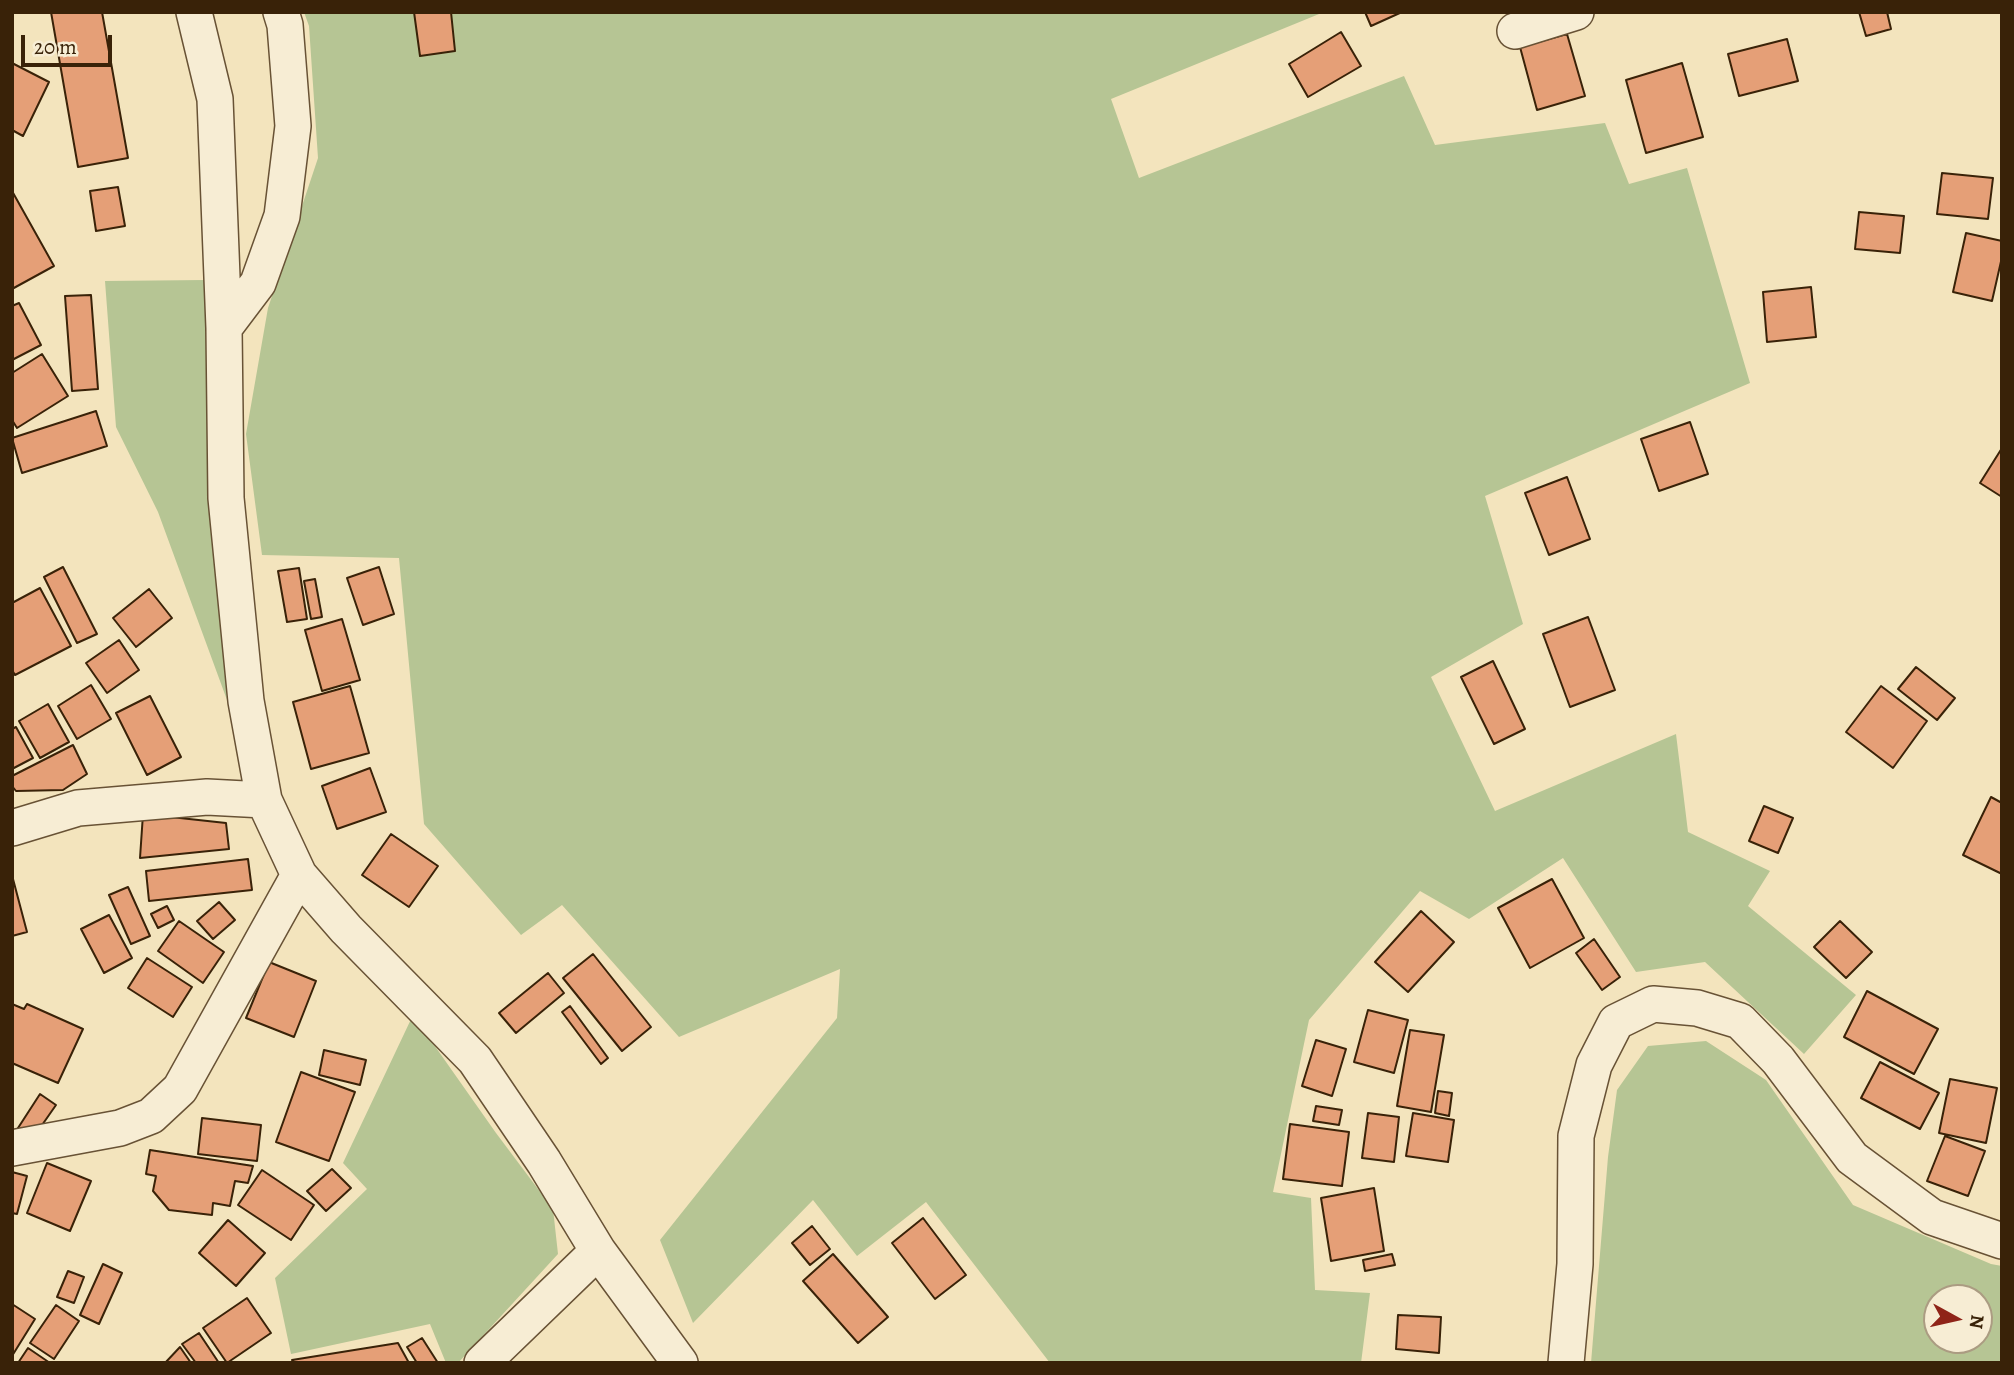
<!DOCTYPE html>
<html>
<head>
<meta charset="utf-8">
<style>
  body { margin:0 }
  #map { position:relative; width:2014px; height:1375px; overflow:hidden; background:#f3e4bd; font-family:Alegreya,serif }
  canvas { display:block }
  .frame { position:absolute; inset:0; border:14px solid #392208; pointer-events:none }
  .north { position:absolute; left:1923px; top:1284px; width:70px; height:70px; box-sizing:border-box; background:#f7edd4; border:2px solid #ab9c82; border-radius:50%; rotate:98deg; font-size:19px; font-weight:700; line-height:28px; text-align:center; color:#392208 }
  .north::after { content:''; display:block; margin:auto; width:24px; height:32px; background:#8f2418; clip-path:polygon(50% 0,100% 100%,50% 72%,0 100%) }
  .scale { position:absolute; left:21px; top:35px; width:91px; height:32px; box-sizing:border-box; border:4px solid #392208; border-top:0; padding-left:9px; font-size:21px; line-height:24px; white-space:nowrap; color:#392208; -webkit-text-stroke:5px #f7edd4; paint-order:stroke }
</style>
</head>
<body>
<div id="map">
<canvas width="2014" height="1375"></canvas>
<div class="frame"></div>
<div class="north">N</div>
<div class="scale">20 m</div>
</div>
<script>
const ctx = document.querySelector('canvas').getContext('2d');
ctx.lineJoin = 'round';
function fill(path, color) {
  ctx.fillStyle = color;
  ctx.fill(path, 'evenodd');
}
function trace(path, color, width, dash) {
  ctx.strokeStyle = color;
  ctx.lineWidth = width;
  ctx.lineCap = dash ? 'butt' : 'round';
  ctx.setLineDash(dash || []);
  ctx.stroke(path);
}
fill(new Path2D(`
  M304,12H1324L1111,99L1139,178L1404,76L1435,145L1605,123L1629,184L1687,168L1750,383L1485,496L1523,624L1431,677L1495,811L1676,734L1688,832L1770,871L1748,906L1856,995L1804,1054L1705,962L1636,972L1563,858L1469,919L1420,891L1309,1020L1273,1192L1311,1198L1315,1290L1370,1293L1361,1363H1050L926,1202L857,1256L813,1200L693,1323L660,1240L837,1018L840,969L679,1037L562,905L521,935L424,824L399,558L262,555L246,434L268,308L318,158L309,26Z
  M205,280L227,700L158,512L116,427L105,281Z
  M413,1015L496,1133L553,1209L558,1254L458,1363H446L430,1324L291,1354L275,1278L367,1189L343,1163Z
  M1706,1041L1766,1080L1853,1205L1991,1264L2002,1266V1363H1591L1608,1157L1617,1090L1648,1046ZM1979,1298V1340H1937V1298Z`), '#b6c594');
const building = new Path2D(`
  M51,12H102L128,158L78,167Z
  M414,12H451L455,51L420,56Z
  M1365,12H1402L1371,26Z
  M1859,12H1887L1891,29L1866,36Z
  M1341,32L1361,66L1308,97L1289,64Z
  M1567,34L1585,96L1537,110L1520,47Z
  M1787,39L1798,81L1739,96L1728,54Z
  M12,63L49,82L23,136L12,130Z
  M1682,63L1703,137L1646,153L1626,80Z
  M1942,173L1993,178L1988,219L1937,214Z
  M118,187L125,226L96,231L90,191Z
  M12,191L54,266L12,289Z
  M1859,212L1904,216L1900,253L1855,249Z
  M1966,233L2002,241V257L1992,301L1953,292Z
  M1811,287L1816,337L1767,342L1763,292Z
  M91,295L98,389L72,391L65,296Z
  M19,303L41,345L12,360V306Z
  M42,354L68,396L17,428L12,420V373Z
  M96,411L107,446L22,473L12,438Z
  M1690,422L1708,474L1659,491L1641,439Z
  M2002,448V497L1980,483Z
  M1567,477L1590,539L1549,555L1525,493Z
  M63,567L97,634L77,643L44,577Z
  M379,567L394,614L363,625L347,578Z
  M299,568L307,619L287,622L278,571Z
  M315,579L322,617L311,619L304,581Z
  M40,588L71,646L15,675L12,670V603Z
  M149,589L172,618L136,647L113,618Z
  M1588,617L1615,690L1570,707L1543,634Z
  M342,619L360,680L322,691L305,630Z
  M119,640L139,670L107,693L86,663Z
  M1493,661L1525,729L1494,744L1461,677Z
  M1916,667L1955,698L1937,720L1898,689Z
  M91,685L111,719L77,739L58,706Z
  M350,686L369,753L311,769L293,702Z
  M1881,686L1927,721L1893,768L1846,732Z
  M150,696L181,757L147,775L116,713Z
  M48,704L69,742L40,758L19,721Z
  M16,727L33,758L12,769V729Z
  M73,745L87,774L63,790L16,791L12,786V776Z
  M370,768L386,812L337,829L322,786Z
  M1991,797L2002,803V874L1963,855Z
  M1764,806L1793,818L1778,853L1749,841Z
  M143,814L226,823L229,849L140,858Z
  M391,834L438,866L409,907L362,875Z
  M248,859L252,890L149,901L146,871Z
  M13,879L27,932L12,936V880Z
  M1552,879L1584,938L1530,968L1498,908Z
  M128,887L150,936L131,944L109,895Z
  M219,902L235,920L213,939L197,921Z
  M167,906L174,920L158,928L151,914Z
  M1421,911L1454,942L1408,992L1375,962Z
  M109,915L132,958L104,973L81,929Z
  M179,921L224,952L203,983L158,951Z
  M1840,921L1872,952L1846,978L1814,947Z
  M1594,939L1620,977L1602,990L1576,953Z
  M593,954L651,1027L622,1051L563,978Z
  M147,958L192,987L173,1017L128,988Z
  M269,962L316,981L294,1037L246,1018Z
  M548,973L564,993L516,1033L499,1013Z
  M1867,991L1938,1029L1914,1074L1844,1037Z
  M12,1004L24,1009L27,1004L83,1029L58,1083L12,1063Z
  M570,1006L608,1058L601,1064L562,1012Z
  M1368,1010L1408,1020L1394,1073L1354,1062Z
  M1410,1030L1444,1035L1431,1112L1397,1106Z
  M1316,1040L1346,1049L1332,1096L1302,1086Z
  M324,1050L366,1060L360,1085L319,1075Z
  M1880,1062L1939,1093L1920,1129L1861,1098Z
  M301,1072L355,1092L329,1161L276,1142Z
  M1950,1079L1997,1088L1986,1143L1939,1133Z
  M1438,1091L1452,1093L1449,1116L1435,1113Z
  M40,1094L56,1105L33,1138L18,1128Z
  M1316,1106L1342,1110L1339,1125L1313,1121Z
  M1368,1113L1399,1117L1394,1162L1362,1158Z
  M1413,1113L1454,1120L1448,1162L1406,1156Z
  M202,1118L261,1125L257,1161L198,1154Z
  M1290,1124L1349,1132L1342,1186L1283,1179Z
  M1945,1136L1985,1151L1968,1196L1927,1181Z
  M150,1150L253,1166L248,1183L235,1181L230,1206L213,1203L212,1215L169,1210L153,1191L156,1176L146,1174Z
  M47,1163L91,1181L70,1231L27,1213Z
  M332,1169L351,1188L326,1211L307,1191Z
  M262,1170L314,1205L291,1240L238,1205Z
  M12,1172L27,1176L17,1214L12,1213Z
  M1374,1188L1384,1251L1331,1261L1321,1198Z
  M923,1218L966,1275L935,1299L892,1243Z
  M228,1220L265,1253L236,1286L199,1253Z
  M812,1226L830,1249L810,1265L792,1243Z
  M833,1254L888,1317L858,1343L803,1281Z
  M1392,1254L1395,1265L1365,1271L1363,1260Z
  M103,1264L122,1273L99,1324L80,1315Z
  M68,1271L84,1277L74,1303L57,1297Z
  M247,1298L271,1333L227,1363L203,1328Z
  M12,1304L35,1319L12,1356Z
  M56,1305L79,1321L54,1359L30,1343Z
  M1398,1315L1441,1317L1439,1353L1396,1349Z
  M199,1333L219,1363H196L182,1344Z
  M422,1338L438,1363H417L407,1347Z
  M398,1343L409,1363H295L292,1360Z
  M180,1347L191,1363H165Z
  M28,1348L50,1363H18Z`);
fill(building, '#e59f77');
trace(building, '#392208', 2);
const minor = new Path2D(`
  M194,12L215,99L224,328L226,498L246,701L264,800L299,875L346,929L475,1060L544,1162L598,1251L680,1363
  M1515,31L1576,12
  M224,328L258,283L282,216L293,126L285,25L281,12
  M12,828L78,808L207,797L264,800
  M12,1148L120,1128L151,1116L180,1089L299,875
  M482,1363L598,1251
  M1566,1363L1575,1264L1576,1136L1594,1065L1616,1022L1653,1004L1697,1008L1740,1021L1778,1060L1852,1158L1932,1217L2002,1241`);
trace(minor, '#685235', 38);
trace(minor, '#f7edd4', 35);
</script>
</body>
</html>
